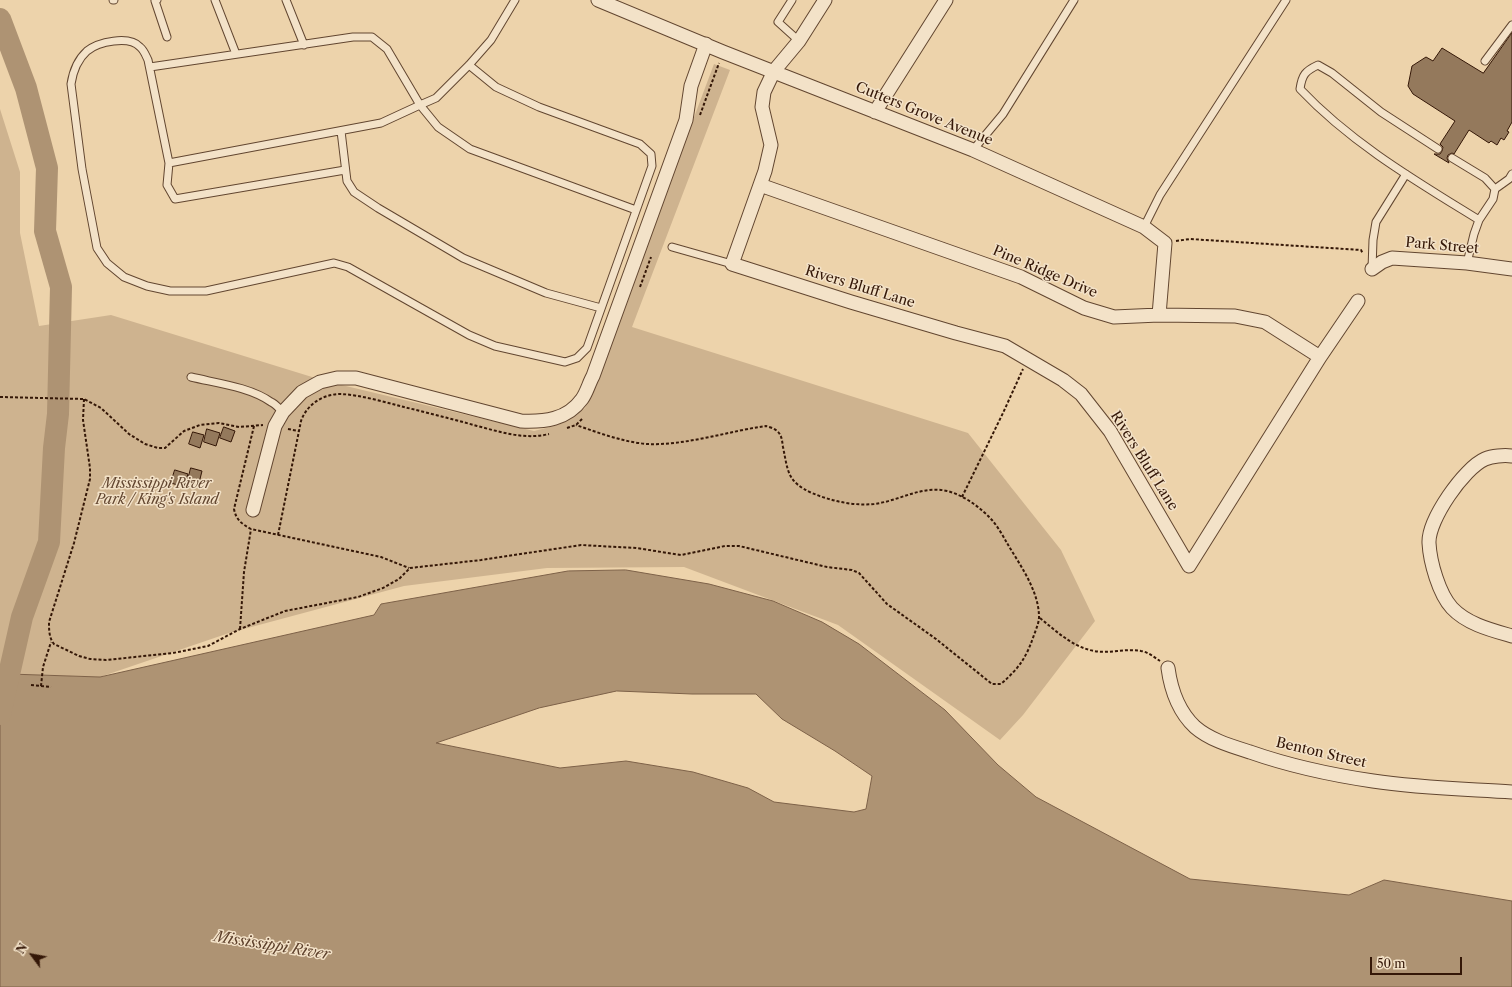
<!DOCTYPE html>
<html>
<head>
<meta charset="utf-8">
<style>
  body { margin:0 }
  #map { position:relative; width:1512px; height:987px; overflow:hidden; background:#edd3ab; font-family:"Libre Caslon Text",serif }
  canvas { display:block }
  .north { position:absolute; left:12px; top:935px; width:40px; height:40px; -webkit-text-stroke:3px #f3e2c8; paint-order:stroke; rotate:302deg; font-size:11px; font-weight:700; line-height:16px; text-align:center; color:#341707 }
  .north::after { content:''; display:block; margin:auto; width:14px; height:18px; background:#341707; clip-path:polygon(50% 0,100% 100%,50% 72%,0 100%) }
  .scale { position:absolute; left:1370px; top:957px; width:92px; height:18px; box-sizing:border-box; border:2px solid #341707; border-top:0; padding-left:5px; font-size:12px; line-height:14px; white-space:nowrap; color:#341707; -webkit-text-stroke:3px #f3e2c8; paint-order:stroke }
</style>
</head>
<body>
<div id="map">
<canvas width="1512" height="987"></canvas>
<div class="north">N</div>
<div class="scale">50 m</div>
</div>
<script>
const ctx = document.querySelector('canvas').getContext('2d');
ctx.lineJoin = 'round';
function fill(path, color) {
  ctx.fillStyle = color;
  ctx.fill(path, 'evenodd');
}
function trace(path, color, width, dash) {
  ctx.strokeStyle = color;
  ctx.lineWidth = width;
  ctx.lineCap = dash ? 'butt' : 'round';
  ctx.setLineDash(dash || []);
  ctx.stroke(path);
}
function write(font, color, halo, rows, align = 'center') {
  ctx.font = font + ' "Libre Caslon Text",serif';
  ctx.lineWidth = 3;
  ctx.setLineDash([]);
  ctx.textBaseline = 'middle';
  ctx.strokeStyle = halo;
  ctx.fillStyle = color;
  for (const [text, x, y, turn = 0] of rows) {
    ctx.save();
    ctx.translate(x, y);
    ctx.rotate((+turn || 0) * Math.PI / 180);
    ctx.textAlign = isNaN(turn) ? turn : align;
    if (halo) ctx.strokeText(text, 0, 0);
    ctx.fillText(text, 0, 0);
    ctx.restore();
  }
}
fill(new Path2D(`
  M714,64L730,70L632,327L968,433L1061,550L1095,621L1023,715L1000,740L838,625L684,567L547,568L404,586L229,633L100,677L9,674L0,676V109L20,172V233L39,326L111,315L325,381L534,431L558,425L585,408Z`), '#ceb38f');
const water = new Path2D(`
  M626,570L709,584L773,601L822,622L859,644L945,710L998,765L1036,797L1190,879L1349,895L1384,880L1512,901V987H0V676L9,674L100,677L374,615L381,604L568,571ZM617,691L692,694H756L782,719L835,751L872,776L866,809L854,812L774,802L748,788L693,772L626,761L560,768L436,743L539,708Z`);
fill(water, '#ae9373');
trace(water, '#7d6148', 1);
trace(new Path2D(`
  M0,19L26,88L47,168L45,231L61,287L58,414L54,448L49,542L22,617L0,714`), '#ae9373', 22);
const building = new Path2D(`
  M1512,33V122L1507,131L1509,132L1504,140L1501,138L1497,145L1491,141L1489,143L1469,130L1454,154L1452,153L1448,155L1447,158L1449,163L1434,154H1440L1442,151L1443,147L1440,144L1455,121L1413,94L1408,86L1412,66L1426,57L1433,61L1442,48L1483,73Z
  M224,427L235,431L231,442L220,438Z
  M207,429L220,433L216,446L204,442Z
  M193,432L204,435L200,448L189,444Z
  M191,468L202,471L199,483L188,480Z
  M175,470L188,474L184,487L171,483Z`);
fill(building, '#94795c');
trace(building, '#341707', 1);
const lane = new Path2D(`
  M113,0H114
  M157,0L155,1L167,37
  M215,0L236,54
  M286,0L304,45
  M792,0L778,22L799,41
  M1485,61L1512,25
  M150,67L353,37H372L387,49L420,105L438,127L470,149L636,210
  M341,131L347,181L354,192L378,208L463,258L546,293L601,308
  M1438,149L1381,112L1332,73L1318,65C1305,71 1302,75 1300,89C1351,143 1416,181 1479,220L1493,199L1495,189L1485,178L1452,158
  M973,150L1003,114L1074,0
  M169,163L381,123L420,105L436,98L469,65L491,40L515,0
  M345,170L175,199L167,185L169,163L148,60C146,56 144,50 140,47C129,35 98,42 87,51C77,60 73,71 71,84L82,169L97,248L107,263L124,277L147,286L170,291H206L334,263L348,267L469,335L495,346L565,362L577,358L587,348L652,166L651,154L640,144L539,107L496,87L469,65
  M1495,189L1509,179L1512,174
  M1144,227L1160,195L1286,0
  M672,247L732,264
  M1467,263L1474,234L1479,220
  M1372,269L1373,240L1376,222L1406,174
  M191,377C216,383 250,387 271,402C276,404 279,409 283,412`);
const street = new Path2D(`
  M598,0L723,52L973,150L1144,227L1165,243L1159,315
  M825,0L799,41L774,71L764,92L762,107L771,145L765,171L732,264L851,302L956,333L1005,346L1063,380L1081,394L1110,431L1189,566L1320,357L1358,301
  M875,112L946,0
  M760,185L1021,277L1084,308L1114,317L1159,315L1235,316L1265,322L1320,357
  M1372,269L1382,262L1392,258L1467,263L1512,269
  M1512,456C1504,455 1492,456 1485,459C1464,468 1428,520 1429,543C1430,562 1439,594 1452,608C1467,624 1491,630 1512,636
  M253,510L275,426L283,412L302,392L320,382L337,378H356L521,421C544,422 567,420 582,399C587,392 589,383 593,376L686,120L691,86L706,44
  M1168,668C1171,690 1178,711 1195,727C1210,740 1231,746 1250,752C1290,766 1332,775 1373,781C1419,788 1466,789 1512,792`);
trace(lane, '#624630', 9);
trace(street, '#624630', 15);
trace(new Path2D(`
  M700,115L719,63
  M1176,241L1190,239L1361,250L1363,254
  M640,287L651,257
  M0,397L84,399L101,408L129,434L145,444L158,448H165L184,431L200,425L219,423L239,427L263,425
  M84,399L83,420L90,468V479L74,543L49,622C49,630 49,638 54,644L79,656L90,659L106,660L173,653L208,646L240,629L285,611L358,597L383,588L399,579L410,568L481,560L581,545L636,548L681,555L725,546H739L827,567L852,570L859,573L887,604L936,639L992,684H1001C1020,667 1026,658 1034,635C1036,629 1039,623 1039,617C1039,591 1020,565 1007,543C1003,536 998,527 992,520C981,508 964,495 947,491C922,485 899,501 874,504C853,506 831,501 812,493C787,482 788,471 783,447C782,441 782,435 777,431C774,428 769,427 766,426C729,431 684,446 647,444C623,442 599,433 576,425
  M254,426L234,509C236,520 242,524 251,529L381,557L409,568
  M567,428L576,425L583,418
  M288,429L298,431
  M962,497L1003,413L1023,369
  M278,535L301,421C307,404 323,394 341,394C361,395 384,402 404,407C428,413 453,419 477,426C501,432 524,440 549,434
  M1040,618C1057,632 1073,647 1094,651C1109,654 1126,648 1141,651C1148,652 1154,657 1160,661
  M240,629L244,572L251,529
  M31,685L41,686L43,667L51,642
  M41,686L51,687`), '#341707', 2, [3, 2]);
trace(lane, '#f3e2c8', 7);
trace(street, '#f3e2c8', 13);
write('14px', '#341707', '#f3e2c8', [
  ["Cutters Grove Avenue",924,114,22],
  ["Park Street",1442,246,5],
  ["Pine Ridge Drive",1045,272,23],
  ["Rivers Bluff Lane",860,287,17],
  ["Rivers Bluff Lane",1144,461,58],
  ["Benton Street",1321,753,13]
]);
write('italic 14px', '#624630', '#f3e2c8', [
  ["Mississippi River",157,484],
  ["Park / King's Island",157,500]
]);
write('italic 15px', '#5f422d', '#f3e2c8', [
  ["Mississippi River",272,946,9]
]);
</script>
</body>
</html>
